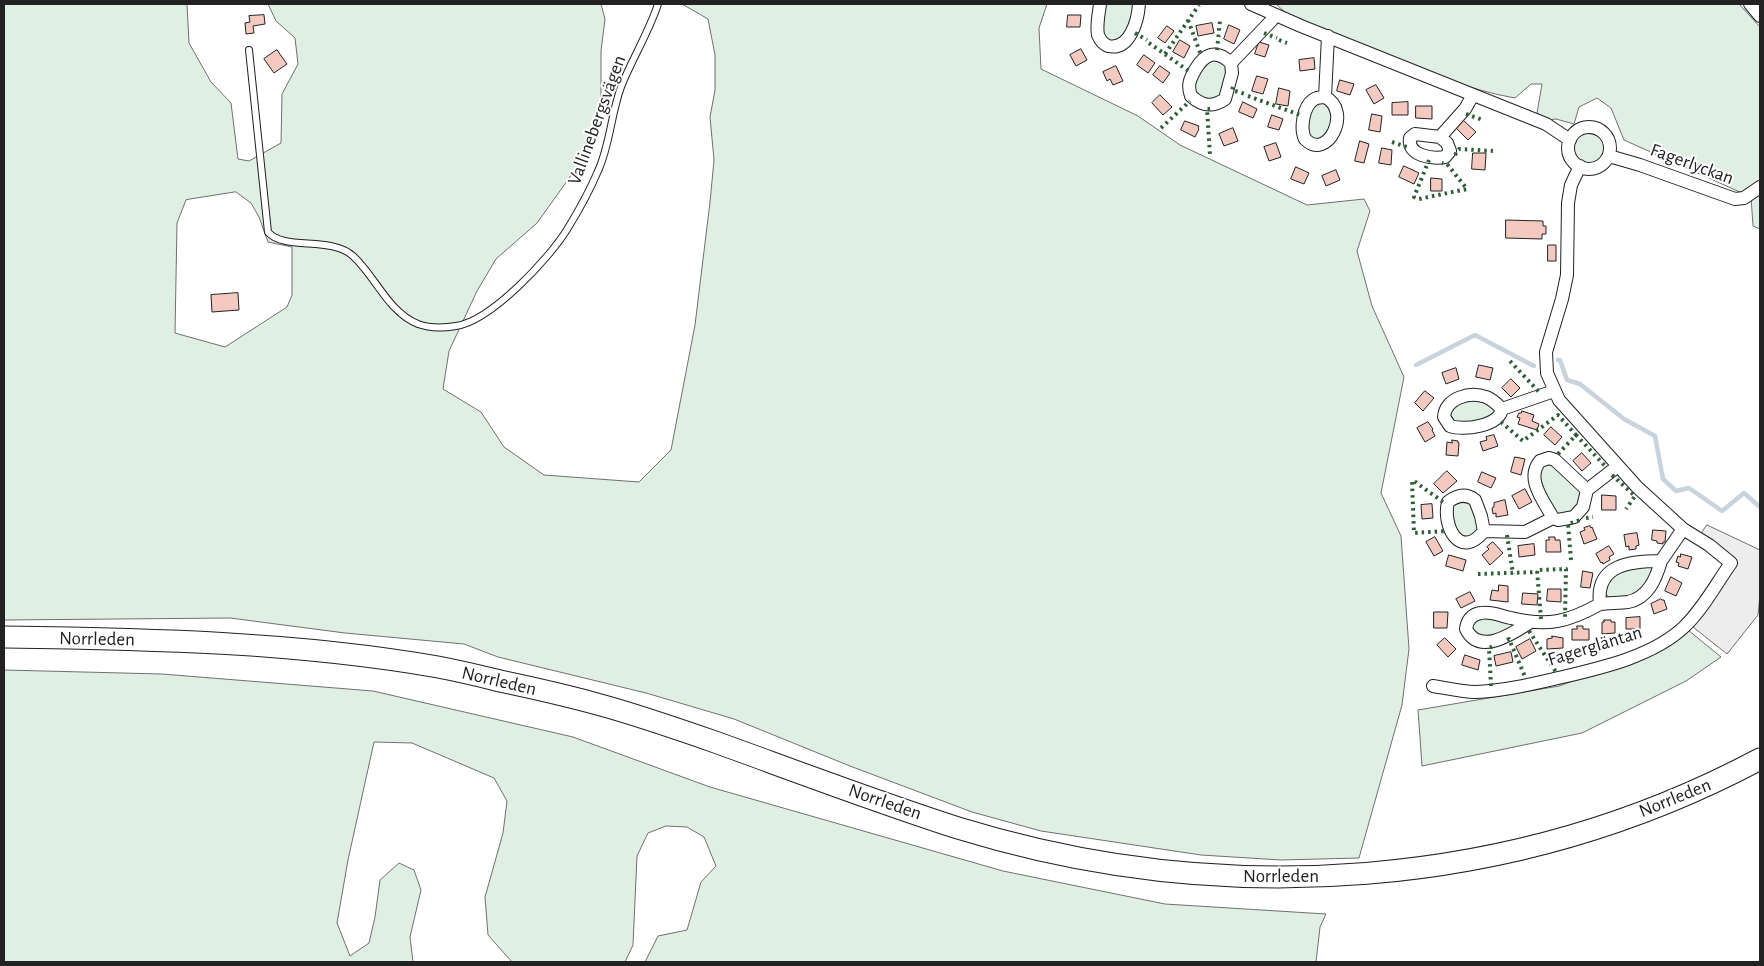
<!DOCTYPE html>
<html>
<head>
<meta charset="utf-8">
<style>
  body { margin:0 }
  #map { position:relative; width:1764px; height:966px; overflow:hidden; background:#fff; font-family:"Alegreya Sans",sans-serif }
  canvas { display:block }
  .frame { position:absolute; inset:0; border:5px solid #222; pointer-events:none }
</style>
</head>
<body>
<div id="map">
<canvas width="1764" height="966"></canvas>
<div class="frame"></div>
</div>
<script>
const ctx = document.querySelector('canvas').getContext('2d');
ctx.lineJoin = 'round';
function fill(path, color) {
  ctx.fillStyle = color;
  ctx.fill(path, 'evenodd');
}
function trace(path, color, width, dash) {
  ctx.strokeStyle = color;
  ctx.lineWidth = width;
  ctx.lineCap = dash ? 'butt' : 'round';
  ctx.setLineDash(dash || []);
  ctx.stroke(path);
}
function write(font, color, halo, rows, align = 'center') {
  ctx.font = font + ' "Alegreya Sans",sans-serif';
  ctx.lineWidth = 4;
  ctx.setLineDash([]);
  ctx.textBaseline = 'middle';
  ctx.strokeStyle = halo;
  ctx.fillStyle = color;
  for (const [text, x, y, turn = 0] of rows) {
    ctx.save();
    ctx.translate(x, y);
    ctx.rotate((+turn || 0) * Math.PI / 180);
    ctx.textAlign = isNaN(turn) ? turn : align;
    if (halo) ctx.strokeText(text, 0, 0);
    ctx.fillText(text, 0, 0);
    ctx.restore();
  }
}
const green = new Path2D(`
  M4,4H187L189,43L211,82L231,103L238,159L249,161L281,143L282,94L298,64L295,38L276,21L268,4H601L605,19L601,51V106L580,163L537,223L496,259L477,291L449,351L443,389L481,412L504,447L544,475L639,482L671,450L695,325L710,202L714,160L710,117L715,90V55L708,19L682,4H1047L1039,28L1041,69L1138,116L1180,145L1307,205L1364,199L1370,211L1357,251L1372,306L1404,377L1381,493L1401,536L1409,649L1402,705L1359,858L1281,860L1201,855L1041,831L972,812L850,766L734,719L646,693L498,657L464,644L345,633L230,618L4,620ZM236,192L251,203L259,217L268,242L292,247V295L287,307L225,347L175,333L177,223L186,200Z
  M1102,4H1133L1135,8L1128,34L1111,43L1103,37Z
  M1276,4H1739L1760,27V229L1753,226L1751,197L1624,140L1611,108L1597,98L1579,107L1574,124L1556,119L1548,120L1537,113L1542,84H1531L1515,98C1467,90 1421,69 1375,51C1342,39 1302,30 1276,4Z
  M1210,58L1229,66L1219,101L1195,96V77Z
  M1325,102L1334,120L1321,140L1309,138L1307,119L1316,103Z
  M1585,133C1606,134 1617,152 1594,163C1573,165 1563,139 1585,133Z
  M1482,399L1498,411L1477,423L1451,422L1449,409L1457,402Z
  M1546,460L1580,486L1582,504L1566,515L1552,512L1537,469Z
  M1459,499L1473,504L1479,531L1464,540L1450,518L1454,501Z
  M1656,565L1640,595L1611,599L1604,592L1603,586L1616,572Z
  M1484,618L1518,624L1494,639L1474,634L1472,624L1474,621Z
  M1688,630L1721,657L1686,681L1582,733L1422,766L1418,710L1559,686L1667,647Z
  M4,670L162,674L373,691L573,737L710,787L1003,871L1165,904L1326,914L1320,927L1316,962H645L658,936L687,930L701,882L716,866L704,837L687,827L666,826L648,833L637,856L633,945L625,962H512L488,935L485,897L503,833L507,801L494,778L412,743L374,742L348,860L337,923L350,956L369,943L375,917L380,880L399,863L414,870L421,890L410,937L413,962H4Z`);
fill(green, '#e0efe3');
trace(green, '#6f6f6f', 1);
const parking = new Path2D(`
  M1707,525L1760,550V595L1758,615L1727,654L1693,627L1736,561L1700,536Z`);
fill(parking, '#ededed');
trace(parking, '#6f6f6f', 1);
trace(new Path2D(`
  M1558,360H1560L1567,380L1580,384L1624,419L1655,436L1663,479L1676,491L1689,488L1722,511L1744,493L1760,507
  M1416,365L1475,335L1534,366`), '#c7d3dd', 4.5);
const building = new Path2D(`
  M264,15L265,24L253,26L254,33L246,34L245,23L250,22L249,16Z
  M1068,15H1081L1080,27H1067Z
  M1212,23L1214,33L1198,36L1196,26Z
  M1229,25L1240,30L1234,44L1224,39Z
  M1167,26L1174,31L1165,43L1158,38Z
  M1180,40L1190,46L1184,58L1173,52Z
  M1259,42L1269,45L1265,57L1255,54Z
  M1081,49L1087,60L1076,66L1070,55Z
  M277,50L287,64L274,73L264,59Z
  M1144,55L1155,63L1148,73L1137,65Z
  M1314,58L1315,69L1300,71L1299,60Z
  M1116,66L1123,81L1113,85L1110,79L1107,81L1103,72Z
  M1160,66L1170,73L1163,83L1153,75Z
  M1257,76L1268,79L1263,94L1252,91Z
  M1340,80L1354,84L1350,95L1337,91Z
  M1376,85L1384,98L1374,104L1366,90Z
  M1279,88L1290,91L1288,106L1276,104Z
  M1160,95L1172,107L1163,115L1152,103Z
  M1243,102L1257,109L1253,118L1239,112Z
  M1408,102V115H1392V103Z
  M1416,106H1432V119L1416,118Z
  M1372,114L1382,116L1380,132L1369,130Z
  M1272,115L1283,119L1279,130L1268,127Z
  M1463,120L1476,132L1468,140L1456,128Z
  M1185,121L1199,126L1198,128L1199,129L1195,137L1181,130Z
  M1233,128L1238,141L1224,146L1219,134Z
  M1360,141L1369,144L1364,163L1355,161Z
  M1276,143L1281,157L1269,161L1264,147Z
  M1382,148L1392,150L1391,165L1379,163Z
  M1473,153H1486L1485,170L1472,169Z
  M1404,166L1419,173L1414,184L1399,177Z
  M1296,167L1309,173L1304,184L1291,179Z
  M1336,170L1340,180L1326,186L1322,176Z
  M1431,178L1442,179V191H1431Z
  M1506,220L1543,221V226H1546V234H1542V239L1506,238Z
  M1548,245H1556V261H1548Z
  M238,293L239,310L212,312L211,295Z
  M1479,365L1493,368L1490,380L1476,377Z
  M1456,368L1459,379L1446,384L1442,373Z
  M1511,379L1520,388L1511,397L1502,388Z
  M1425,391L1434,398L1423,411L1415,403Z
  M1522,411L1534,415L1532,421L1539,424L1537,430L1518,424L1520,418L1517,417L1519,413H1521Z
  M1428,422L1433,429L1432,430L1435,436L1425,442L1417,428Z
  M1551,427L1562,437L1555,445L1544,435Z
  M1494,435L1498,446L1483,451L1480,442L1487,440L1486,437Z
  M1452,440L1458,441V443H1459L1458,456L1446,455L1447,442L1452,443Z
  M1582,453L1591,463L1582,471L1573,461Z
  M1515,457L1525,459L1521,475L1511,472Z
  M1447,471L1457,481L1443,493L1434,484Z
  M1482,472L1496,478L1491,488L1478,482Z
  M1525,489L1532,502L1519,509L1512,496Z
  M1602,495L1616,496V510H1602Z
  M1505,500L1508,515L1496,517V513L1493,514L1492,508L1494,507V503Z
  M1432,504L1433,518L1422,519L1421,505Z
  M1590,526L1591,528L1592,527L1597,539L1584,544L1580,532L1585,530L1584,528Z
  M1653,530L1666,531L1665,542H1663V544L1657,543V541L1652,540Z
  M1637,533L1639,545L1636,546V549L1629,550V546L1626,547L1624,535Z
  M1435,537L1443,551L1434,556L1426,542Z
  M1549,537H1555V540H1560L1561,552H1546V540H1549Z
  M1493,542L1503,553L1490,565L1482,555L1489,549L1487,547Z
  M1534,544L1535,555L1519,557L1518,546Z
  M1609,546L1614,554L1609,557L1610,560L1603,564L1602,562L1601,563L1596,554Z
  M1681,554L1692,557L1688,569L1678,566L1679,563L1676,562L1678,556L1680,557Z
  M1449,555L1466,560L1463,571L1446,566Z
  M1583,571L1593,573L1590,588L1581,587Z
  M1671,577L1682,583L1676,596L1665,591Z
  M1499,585L1508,586V602L1490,600L1492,590L1498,591Z
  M1548,589H1561V602L1547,601Z
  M1470,592L1475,601L1461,608L1456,599Z
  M1523,593L1538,594L1537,605L1522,604Z
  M1661,599L1662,600H1664L1667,609L1654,614L1651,604Z
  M1434,612H1448L1447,628H1434Z
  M1640,617V629H1626V618Z
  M1604,620H1611V622H1615V633L1602,634V622H1604Z
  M1577,626H1583V629H1589V640H1572V629H1577Z
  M1552,636L1563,638V648L1547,649V639L1552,638Z
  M1445,638L1456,649L1448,657L1437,645Z
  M1530,639L1536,651L1522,659L1516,647Z
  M1511,652L1513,662L1496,666L1494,656Z
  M1465,655L1480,660L1478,670L1462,665Z`);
fill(building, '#f3c9c0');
trace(building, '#222', 1);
const service = new Path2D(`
  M249,50L268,232C284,251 331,236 353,256C376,277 388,312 418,324C429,328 444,328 456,326C491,321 550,258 568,228C579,210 590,190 598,171C610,145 611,114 621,87C632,59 649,32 658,4`);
const minor = new Path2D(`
  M1100,4C1099,13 1096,25 1098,35C1100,40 1103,44 1108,46C1130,51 1138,20 1139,4
  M1251,4L1301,26L1546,124L1570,140
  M1750,4L1760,16
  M1231,63L1232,73L1225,99C1212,108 1202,106 1191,96C1187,85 1190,79 1195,70C1205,53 1216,49 1231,63L1272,20L1275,15
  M1325,97C1353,111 1327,162 1305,139C1300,129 1303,107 1313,100C1317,97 1321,97 1325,97L1328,36
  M1568 148a21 21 0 1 1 42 0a21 21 0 1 1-42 0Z
  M1440,137L1447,143L1450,151L1445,157C1432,159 1407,156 1410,138L1415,134L1440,137L1465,109L1473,95
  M1609,156L1640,165L1735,199L1744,198L1760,187
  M1502,409C1499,426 1464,431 1450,426L1444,417C1445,398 1470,391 1486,397C1492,399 1497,404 1502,409L1554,391
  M1553,518C1544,501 1525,479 1540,461L1549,458L1555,460L1587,490
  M1484,531C1460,561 1442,526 1448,502C1457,495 1466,493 1475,500L1481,516L1484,531L1525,532L1553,518L1558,520L1574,517L1583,507L1587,490L1618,466
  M1600,604C1609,603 1619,603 1628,602C1648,598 1656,579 1661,561
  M1529,623C1512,634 1479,656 1466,629C1467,620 1472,614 1481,613C1491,611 1501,616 1511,618C1547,627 1568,622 1600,604C1595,564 1631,561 1661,561L1683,529
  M1433,686C1447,688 1461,692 1475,692C1502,691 1528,685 1554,679C1596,669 1651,658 1684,627C1703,609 1716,584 1731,563L1709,545L1683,529L1637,487L1559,400L1547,373L1546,352L1562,299L1567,275L1568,203L1571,185L1580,166`);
const trunk = new Path2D(`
  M4,637C149,639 295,642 438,667C459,671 480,676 500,681C533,688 565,695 597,704C638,715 678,729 718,743C798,772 877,802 958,828C1224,910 1514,890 1760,759`);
trace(service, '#222', 8);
trace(minor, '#222', 14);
trace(trunk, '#222', 23);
trace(service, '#fff', 6);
trace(minor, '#fff', 12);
trace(trunk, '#fff', 21);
trace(new Path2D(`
  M1188,20L1201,55
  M1135,33L1147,40
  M1264,33L1277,38
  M1279,40L1287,43
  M1149,43L1190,72
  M1217,50L1220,20
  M1165,54L1199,5
  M1233,87L1232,90L1245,94
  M1248,96L1300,115L1301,112
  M1210,109H1207L1210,155
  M1466,114L1483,120
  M1161,128L1190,101
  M1392,142L1407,147
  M1455,155L1459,149L1493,151
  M1429,160L1414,197L1419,199L1467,189L1447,164L1442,163
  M1510,361L1539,392
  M1501,422L1523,441L1558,415L1576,435
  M1558,454L1576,435L1607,468
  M1612,475L1635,496L1626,509
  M1443,502L1414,481H1412L1414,533L1446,531
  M1586,518L1593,517
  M1507,535L1513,574
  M1571,560L1568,524L1583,519
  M1478,574L1537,572
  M1541,619L1537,570L1566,569L1565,618
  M1529,631L1556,672
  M1507,640L1509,639L1526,679
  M1491,686L1489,648L1493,646`), '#2f5e38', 4, [2.5, 4]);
write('19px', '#222', '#fff', [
  ["Vallinebergsvägen",597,120,-70],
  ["Fagerlyckan",1692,164,20],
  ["Norrleden",97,639,1],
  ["Fagergläntan",1595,646,-17],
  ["Norrleden",499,681,13],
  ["Norrleden",1675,798,-22],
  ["Norrleden",885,802,19],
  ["Norrleden",1281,876]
]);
</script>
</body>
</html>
